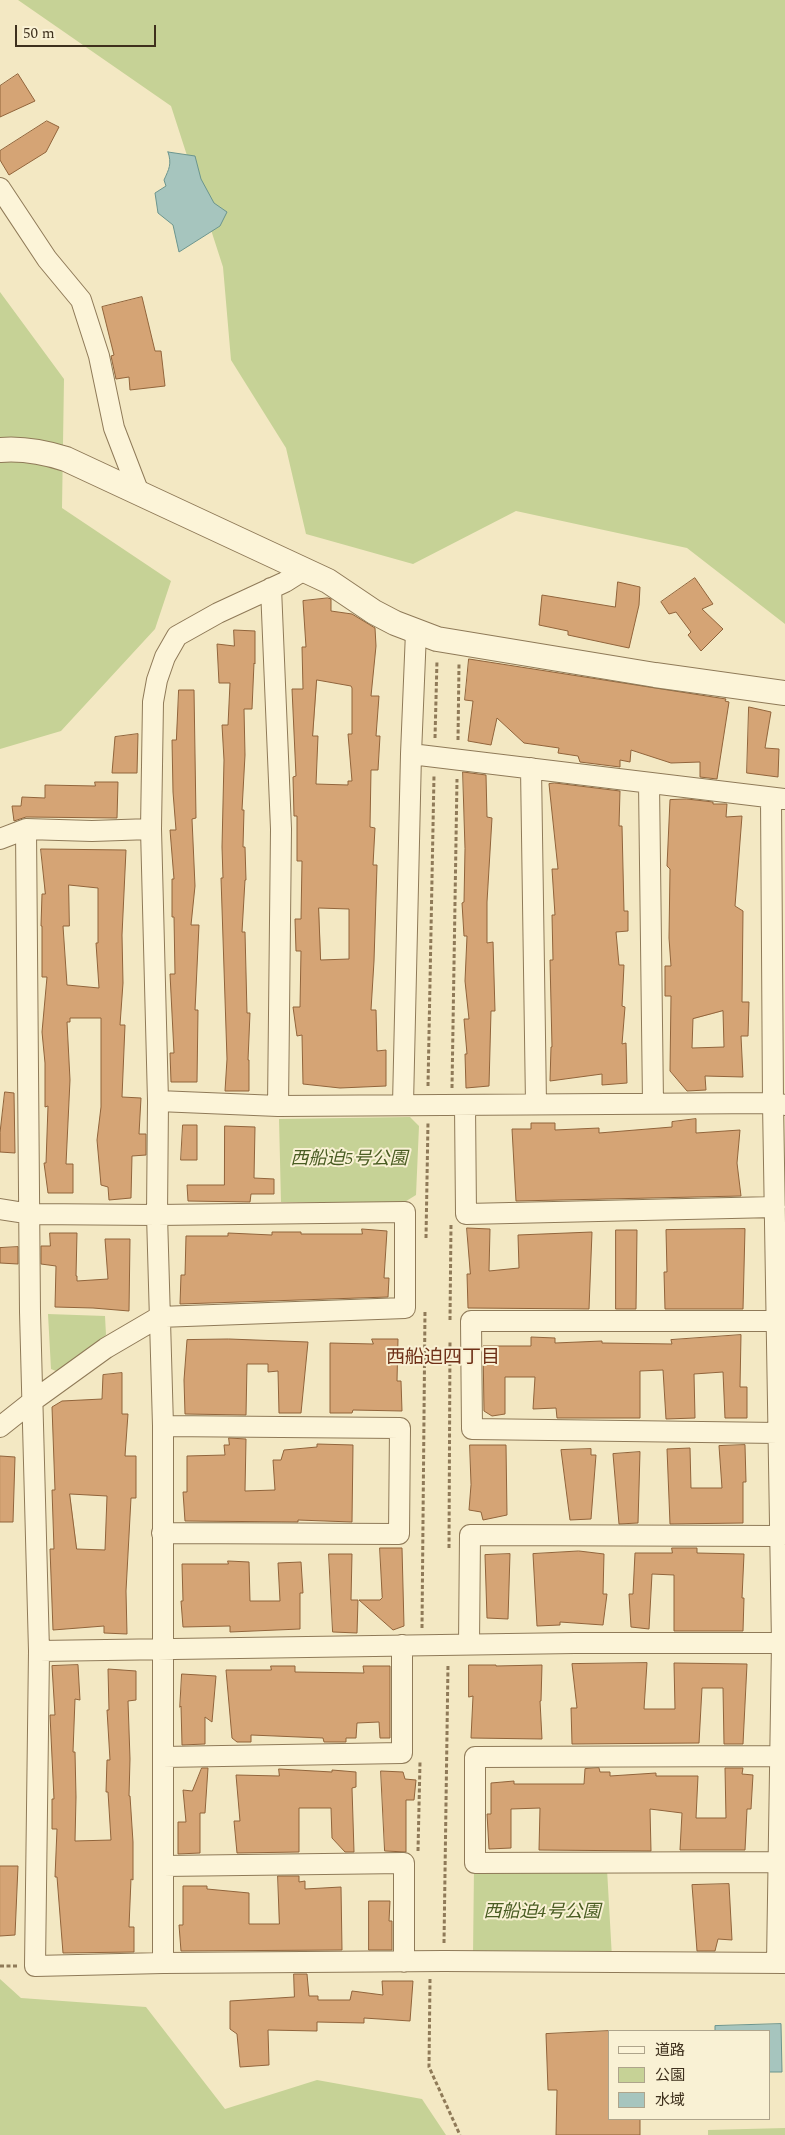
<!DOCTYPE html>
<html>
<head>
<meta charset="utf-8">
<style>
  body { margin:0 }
  #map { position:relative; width:785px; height:2135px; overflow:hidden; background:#f3e8c3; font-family:Spectral,"Noto Sans JP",serif }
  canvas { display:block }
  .legend { position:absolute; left:608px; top:2030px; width:162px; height:90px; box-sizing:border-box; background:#f9f1d4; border:1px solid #aea48b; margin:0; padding:6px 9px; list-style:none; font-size:15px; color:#3e301d }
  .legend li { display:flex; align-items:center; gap:10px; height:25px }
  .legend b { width:25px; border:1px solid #aea48b }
  .scale { position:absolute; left:15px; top:25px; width:141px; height:22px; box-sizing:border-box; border:2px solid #3e301d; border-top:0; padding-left:6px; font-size:15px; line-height:18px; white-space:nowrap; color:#3e301d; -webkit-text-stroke:4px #f9f1d4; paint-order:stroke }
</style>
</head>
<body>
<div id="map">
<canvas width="785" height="2135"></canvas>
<ul class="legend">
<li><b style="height:6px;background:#fcf4d8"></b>道路</li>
<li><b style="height:14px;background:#c6d296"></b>公園</li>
<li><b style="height:14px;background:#a6c5be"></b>水域</li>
</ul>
<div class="scale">50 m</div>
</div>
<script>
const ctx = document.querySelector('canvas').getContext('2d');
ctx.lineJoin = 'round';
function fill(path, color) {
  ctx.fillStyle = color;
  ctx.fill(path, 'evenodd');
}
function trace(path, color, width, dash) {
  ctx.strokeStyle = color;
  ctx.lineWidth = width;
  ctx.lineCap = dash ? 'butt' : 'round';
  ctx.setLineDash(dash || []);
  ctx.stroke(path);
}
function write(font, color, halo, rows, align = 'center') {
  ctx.font = font + ' Spectral,"Noto Sans JP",serif';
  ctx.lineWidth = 4;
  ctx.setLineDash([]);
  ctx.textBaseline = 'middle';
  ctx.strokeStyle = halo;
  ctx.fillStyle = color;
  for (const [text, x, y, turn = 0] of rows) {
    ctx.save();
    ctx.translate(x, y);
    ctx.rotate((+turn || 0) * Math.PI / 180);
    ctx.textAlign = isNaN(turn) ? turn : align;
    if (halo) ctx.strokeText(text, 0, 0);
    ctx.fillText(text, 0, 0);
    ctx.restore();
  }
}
fill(new Path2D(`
  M18,0H785V624L687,548L516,511L413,564L306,534L286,448L231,360L223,267L171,106Z
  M0,292L64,379L62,508L171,581L155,629L61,731L0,749Z
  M410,1117L419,1126L416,1195L403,1203L281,1202L279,1119Z
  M48,1314L105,1316L106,1335L61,1373L51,1369Z
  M474,1868L607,1869L612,1958L473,1956Z
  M0,1979L21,1998L146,2007L225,2109L317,2080L422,2099L446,2135H0Z
  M785,2128V2135H708V2130Z`), '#c6d296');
const water = new Path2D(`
  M168,152L195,156L201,179L214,203L227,212L220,226L179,252L173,225L158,213L155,193L166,186L164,180C169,169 172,164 168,152Z
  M781,2024L782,2072H769V2031H715V2026Z`);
fill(water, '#a6c5be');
trace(water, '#6b958e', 1);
const building = new Path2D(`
  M18,74L35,101L0,117V86Z
  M47,121L59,127L46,152L9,175L0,160V151Z
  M142,297L155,351H161L165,386L130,390L129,377L116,379L111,356L114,355L102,307Z
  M695,578L713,604L702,609L723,629L701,651L688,635L691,632L676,612L669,614L661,602Z
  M618,582L640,587L639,605L629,648L568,635V631L539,625L542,595L615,607Z
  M328,598L331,599V611L352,614L375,628L376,646L371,696H379L376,736H380L378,770H371L370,827L375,828L373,865H377L374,961L371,1010H376L377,1051L386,1050V1086L340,1088L303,1084L302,1035L297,1036L293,1007H300L301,951H296L295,919H301L302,861H297V816H294L293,777L296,776L292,689H303L302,647H306L303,601ZM317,680L351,686L352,688V734H348L352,781H348V785L316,784L318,736H313ZM319,908L349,909V959L321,960Z
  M234,630L255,631V664L254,663L252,709H244L245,755L242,810H244L243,847H245L246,880H245L242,932H245L247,1013H250L248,1060H249V1091H225L227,1059L221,878H223L222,847L224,760L222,725H228L230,683H219L217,644L234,646Z
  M469,659L726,699L725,701L729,702L717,779L700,777V762L671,763L631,750L630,762L620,760V767L580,762L578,756L558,753L559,748L524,743L497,718L491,745L468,741L473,701L465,700Z
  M179,690H194L196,818L192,819L195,886L191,925H199L195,1010H198L197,1082H171L170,1053H174L170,974H175L174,917H172V879H174L170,830H176L173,792L172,740H176Z
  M749,707L771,712L765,748L779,749L778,777L747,773Z
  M138,734L137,773H112L115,737Z
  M463,772L486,775L487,817L492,818L487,902V943L493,942L495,1011H491L489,1086L466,1088L465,1054H467L464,1019H469L465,981L467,936H464L462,903L464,902L465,849Z
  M95,782H118L117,818L26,817L14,821L12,806H21L22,797L45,798V785L95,786Z
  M555,783L620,791L619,826H622L624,911H628V931L616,932L619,965H624L622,1006L625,1007L622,1044L626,1043L627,1083L602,1085V1074L550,1081L551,1047H552L550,960H553L552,915H555L552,869H558L549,784Z
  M687,799L713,802V804H727L726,817L742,816L735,906L743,911L742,1002H749L748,1036H741L743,1077L705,1076L706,1090L687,1091L670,1071L671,996H665V966H671L669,938L670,869L667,866L670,800ZM723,1011L724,1047L692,1048L693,1019Z
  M41,849L126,850L122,935L123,983L120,1025H125L122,1097L141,1098L139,1134H146V1155L132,1156L131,1198L109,1200L108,1187L101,1185L97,1140L101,1107V1018H70V1022H67L70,1080L66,1164H73V1193H48L44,1163H46L48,1106L45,1107V1063L42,1032L47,977H42V926H41L42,894H45ZM69,885L98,888V943H96L99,988L67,985L63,926H69Z
  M5,1092L14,1093L15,1153L0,1152V1133Z
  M696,1119V1133L740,1130L737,1163L741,1196L516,1201L512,1129H531V1123H555V1130L599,1128V1133L672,1127V1122Z
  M183,1125H197V1160H181Z
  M225,1126L255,1127L254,1178L274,1179V1194H251L250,1202L188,1201L187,1185H224Z
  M467,1228L490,1229L489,1271L519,1268L518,1235L592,1232L589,1309L468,1308L467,1274H470Z
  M362,1229L387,1231L384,1278H389L388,1297L180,1304L181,1275H185L186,1236H228V1233L272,1235V1232H301V1234H362Z
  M745,1229L743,1309H665L664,1272H667L666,1230Z
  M616,1230H637L636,1309H616Z
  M50,1233H77L76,1276H77V1281L108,1279L105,1239H130L129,1311L93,1308L55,1307L56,1266L41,1264V1246H50Z
  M18,1247V1264L0,1263V1248Z
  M741,1335L740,1387H747V1418H725L723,1372L694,1374L695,1418L666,1419L663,1370L640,1371V1418H557L556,1408L533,1409L535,1377H505V1414L492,1416L484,1411L483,1346H531V1337L555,1338V1343L602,1341V1343L672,1344L671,1340Z
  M229,1339L308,1342L301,1413H279L278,1371L268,1372V1364H247L246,1415L185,1414L184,1380L187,1340Z
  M372,1339H398L397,1381H401L402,1411L353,1410L352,1413H330V1343L373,1344Z
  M122,1373V1414H128L125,1456H136V1498H131L126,1591L127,1634L104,1633V1626L53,1630L50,1549H54L52,1490H55L52,1407L62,1401L102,1399L103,1375ZM70,1494L107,1496L105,1550L77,1549Z
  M229,1438L246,1439L245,1491L275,1490L273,1460H281L284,1450L317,1447V1444L353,1445L352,1522L298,1520V1522L185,1521L183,1492H187V1456L225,1455L224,1445H229Z
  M470,1445H506L507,1515L483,1520L481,1512L469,1510L471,1485Z
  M745,1445L746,1482H743V1523L670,1524L667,1449L690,1448L691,1488H722L719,1446Z
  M591,1449V1455H596L591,1519L570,1520L561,1450Z
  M640,1452L638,1523L619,1524L613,1454Z
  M0,1456L15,1457L13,1522H0Z
  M380,1548H402L404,1626L393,1630L359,1600H380L382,1598Z
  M672,1548H697V1553L744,1554L742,1598H744L743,1631H674V1575L652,1574L649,1629L631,1627L629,1594H633L635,1553H672Z
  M579,1551L604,1554L603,1594H607L603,1625L560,1622V1625L537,1626L533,1554Z
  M329,1554H352L351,1600H358L357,1633L333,1632Z
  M510,1554L508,1619L487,1618L485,1555Z
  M228,1561L249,1562L250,1601H280L278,1563L301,1562L303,1593H300V1629L230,1632V1626L183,1627L181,1601H183L182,1564H228Z
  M647,1663L644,1709H675L674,1663L747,1664L743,1744H724L723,1688H702L699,1743L572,1744L571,1708H577L572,1664Z
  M78,1665L80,1700L75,1699L73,1752H75L76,1797L75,1841L111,1840L108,1792H106L107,1760H110L107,1710H109L108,1669L136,1671V1700L128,1701L130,1759L129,1796H130L133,1842V1880L131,1879L129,1927H134V1952L63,1953L57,1877H55L57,1829H52V1799H54L50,1715H55L52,1666Z
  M469,1665H496V1666L542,1665L541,1701H540L542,1739L471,1738L473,1696L469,1697Z
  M271,1666H295V1672L364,1673L363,1666H390V1738H380L379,1722L357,1723L356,1738H346V1742H324L323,1738L251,1735V1742H237L232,1738L226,1670H271Z
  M182,1674L216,1676L212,1722L205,1717V1744L182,1745L181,1706L180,1707Z
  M202,1768H208L205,1813H200V1853L178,1854V1822H186L183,1790L192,1791Z
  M599,1768L600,1772H610V1776L656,1773V1776H698L696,1818H726L725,1768H743L742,1774L753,1775L751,1809H747L745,1850H680L682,1813L650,1809L651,1851L539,1850L540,1808L511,1809V1848L489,1849L487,1814H491V1783L514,1781V1784H584L585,1769Z
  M279,1769L332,1772V1770L356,1772V1787L352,1788L354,1852H345L332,1838L331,1808H299V1852L237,1853L234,1821H240L236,1775L279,1776Z
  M381,1771L403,1772L405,1779L416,1780L414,1800H406V1852L385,1851Z
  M0,1866H18L15,1935L0,1936Z
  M278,1876H299V1882L305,1881V1889L341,1887L342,1950L181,1951L179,1925H183V1886H207V1889L249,1893V1924H279Z
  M729,1884L732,1940L718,1939L715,1951H697L692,1885Z
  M369,1901H390L389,1921H392V1950H369Z
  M294,1974H307L309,1996H318V2000H350L352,1991L383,1995L382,1981H413L410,2021L364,2018V2023L317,2022V2031L268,2030L269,2065L240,2067L237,2034L230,2029V2001L294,1997Z
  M609,2031V2119H640V2135H556L557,2090H548L546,2034Z`);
fill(building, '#d5a475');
trace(building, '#91643b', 1);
const minor = new Path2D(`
  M0,188L47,259L81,300L99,356L114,428L139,493
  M271,588L281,829L278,1106
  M411,754L784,799
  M531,768L536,1104
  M649,783L653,1103
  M771,798L773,1103L782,1643L777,1963
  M26,829L30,1312L39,1651L35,1966L163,1963L444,1961L785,1963
  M0,839L26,829L92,831L151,829
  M158,1101L278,1106L773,1103L785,1105
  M403,1104L411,754L416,632
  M465,1105L466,1214L775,1207
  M0,1209L31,1214L157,1215L405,1212V1308L159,1317L106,1348L34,1400L0,1427
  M777,1321H471L472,1429L778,1433
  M162,1533L399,1534L400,1428L163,1426
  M469,1644L470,1535L780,1536
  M39,1651L575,1643H785
  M779,1756L475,1757V1863L779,1862
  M163,1757L402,1753V1645
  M163,1866L404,1863V1962
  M163,1963V1426L157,1215L158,1101L151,829L153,702L157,680L165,657L177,636L218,613L285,582L304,570`);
const tertiary = new Path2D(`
  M0,450C23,448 44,452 66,459L328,581L374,612L395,623L437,639L655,675L785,693`);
trace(minor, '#8f7a58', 22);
trace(tertiary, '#8f7a58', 26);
trace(new Path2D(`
  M435,738L437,660
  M458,740L459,664
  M428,1086L434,775
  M452,1088L457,779
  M426,1238L428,1122
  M450,1320L451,1224
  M449,1548L450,1341
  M422,1628L425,1310
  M418,1851L420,1762
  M444,1943L448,1664
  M0,1966H17
  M430,1979L429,2067L460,2135`), '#8f7a58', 3, [4, 2.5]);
trace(minor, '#fcf4d8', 20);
trace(tertiary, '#fcf4d8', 24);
write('italic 18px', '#495c22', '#f9f1d4', [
  ["西船迫5号公園",349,1160],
  ["西船迫4号公園",542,1913]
]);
write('19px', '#6f3118', '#f9f1d4', [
  ["西船迫四丁目",443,1359]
]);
</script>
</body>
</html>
